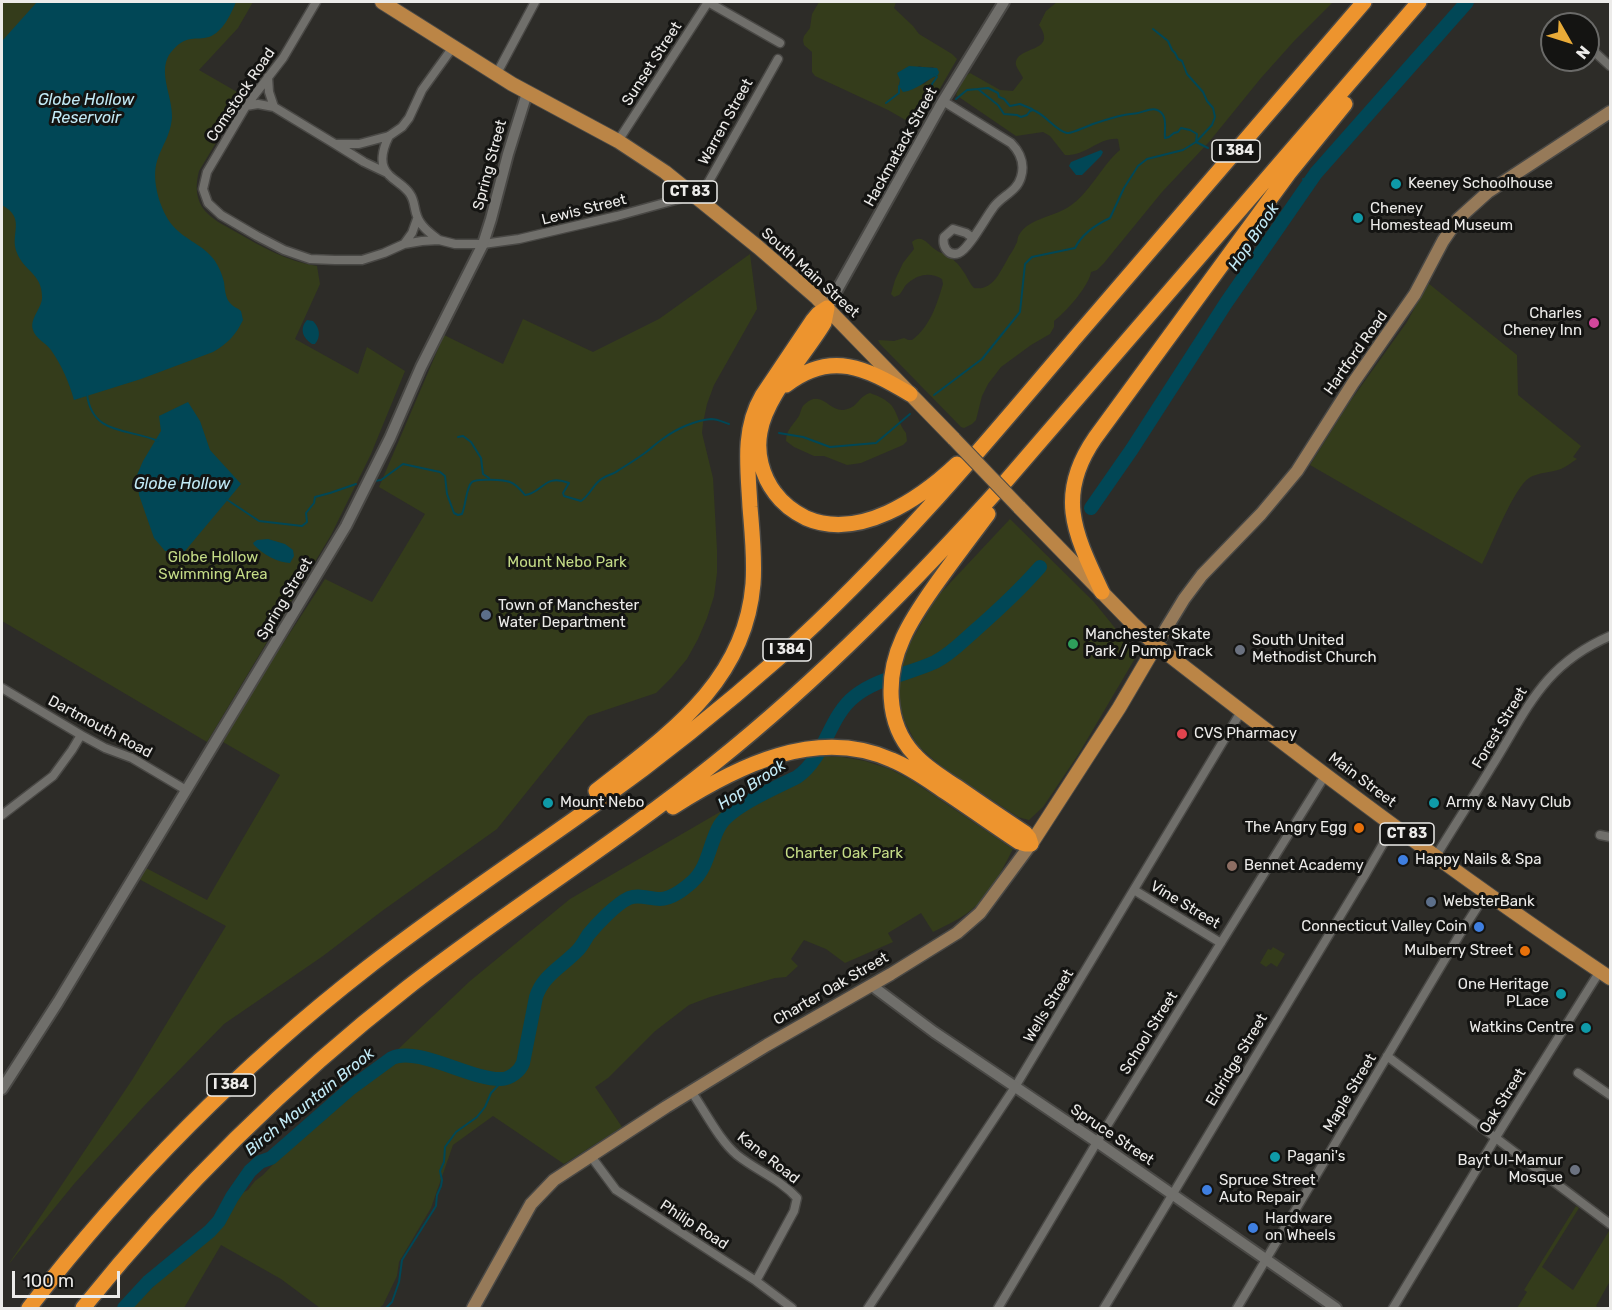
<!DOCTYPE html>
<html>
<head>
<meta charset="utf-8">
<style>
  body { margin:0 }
  #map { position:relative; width:1612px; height:1310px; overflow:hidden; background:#2d2c28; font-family:Rubik,sans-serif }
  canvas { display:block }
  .frame { position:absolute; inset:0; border:3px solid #ecebe9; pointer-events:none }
  .north { position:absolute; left:1540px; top:12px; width:60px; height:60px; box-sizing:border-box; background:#141412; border:2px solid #6a6a68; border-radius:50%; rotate:129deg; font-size:16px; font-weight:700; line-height:24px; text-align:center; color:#ecebe9 }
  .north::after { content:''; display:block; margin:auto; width:21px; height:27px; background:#e9ab38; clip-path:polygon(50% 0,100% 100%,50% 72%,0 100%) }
  .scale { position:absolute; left:12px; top:1271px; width:108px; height:27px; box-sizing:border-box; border:3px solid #ecebe9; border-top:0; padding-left:8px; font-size:18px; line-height:21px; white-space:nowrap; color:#ecebe9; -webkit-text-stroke:4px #141412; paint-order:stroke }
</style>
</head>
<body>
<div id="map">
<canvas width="1612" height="1310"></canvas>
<div class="frame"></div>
<div class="north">N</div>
<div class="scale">100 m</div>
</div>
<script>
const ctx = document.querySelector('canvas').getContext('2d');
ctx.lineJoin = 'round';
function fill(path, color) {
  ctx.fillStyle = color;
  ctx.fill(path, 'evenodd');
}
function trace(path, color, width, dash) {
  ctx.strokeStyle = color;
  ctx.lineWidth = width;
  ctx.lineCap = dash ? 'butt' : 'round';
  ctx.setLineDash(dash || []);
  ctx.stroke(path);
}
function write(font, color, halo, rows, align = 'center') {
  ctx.font = font + ' Rubik,sans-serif';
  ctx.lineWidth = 6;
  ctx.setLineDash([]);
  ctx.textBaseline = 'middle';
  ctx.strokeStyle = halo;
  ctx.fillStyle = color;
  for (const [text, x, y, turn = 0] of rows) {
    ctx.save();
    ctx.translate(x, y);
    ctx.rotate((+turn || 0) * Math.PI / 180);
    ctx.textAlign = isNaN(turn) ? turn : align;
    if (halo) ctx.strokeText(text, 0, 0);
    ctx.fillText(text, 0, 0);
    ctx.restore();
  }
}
fill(new Path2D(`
  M2,2H253L238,28L199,70L244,96L199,171C196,183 195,195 202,207C210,219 224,225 236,232C262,247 286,261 317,266L320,284L295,339L358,374L367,347L405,371L371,454L331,535L207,742L2,621Z
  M819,2H896L894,8L913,26L919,34L952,54L957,59L919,125L916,126L888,110L815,76L812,72V52L804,45L803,40L804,36L810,28L812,14ZM919,66L925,68L933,67L938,75L930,79L924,84L899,86L900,80Z
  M1057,2H1333L1295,40L1261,78L1209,142L1162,192L1104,263L1097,270L1091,272C1089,286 1066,312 1054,321V327L1050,334L1031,345L1001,367L988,384L982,396L976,420L972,424L964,428L961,427L880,344L878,340L894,341L904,338L908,340H912C930,327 937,304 943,284L942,279C930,272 919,274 908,283C904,286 903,291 899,295L894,297L891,294L895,280L903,263L914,249L912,242C922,233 928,245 936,250C938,252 942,253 945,254C952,258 959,264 963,271C967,276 969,283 974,288C992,291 999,274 1007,260C1009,255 1014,250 1016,244C1018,242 1017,238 1019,235C1028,219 1052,217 1067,208C1090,194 1100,167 1120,150L1118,139C1099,137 1085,157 1065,155L1050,136L1043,132L1016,136L956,95L963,78L970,73L1000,90L1013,91L1023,78C1021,73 1017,69 1016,65C1014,45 1059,54 1039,25L1046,11Z
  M750,254L757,309L714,385L707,404L703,423L702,433L713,478L717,550V573L714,596L707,618L698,639L687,659L672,677L656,693L588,716L497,829L382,911L323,956L224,1024L144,1106L74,1184L8,1265L132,1080L226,926L139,879L146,868L207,900L280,775L223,742L258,682L325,579L372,602L425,514L379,487L444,335L503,364L523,319L593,352L659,319Z
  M1428,283L1517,355L1518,395L1581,446L1573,457L1577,459C1572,462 1566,467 1561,469C1550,473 1539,472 1529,478C1513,489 1492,545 1482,564L1310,465L1349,403L1407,322Z
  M870,393C878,396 886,399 892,406C898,414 899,425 906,433L907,441L903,445L861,463L847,465L824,456H814L794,447L786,441C786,430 793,425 799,416C801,412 801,407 805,404C821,389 829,411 843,410C859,408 857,397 870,393Z
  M1010,519L1094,602L1137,655L1078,755L1043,807L1029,820L1018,817L942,767L917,745L905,722L898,700L899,683L904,654L936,598Z
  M816,756L842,757L865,761L890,769L911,780L1013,849C1001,872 988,899 966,914C956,921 944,926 933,932L921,913L888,933L893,942L845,963L826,949L804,940L791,959L798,966L786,977L775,978L710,997L689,1005L654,1032L608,1078L595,1087L622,1127L564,1164L493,1116L453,1145L431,1208L399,1262L397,1276L383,1305L379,1308H320L281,1279L221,1245L184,1308H132C170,1271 204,1230 242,1193L248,1190L255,1181L263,1175L305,1131L393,1054L470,981L570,899L725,809L756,797L793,778Z
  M1273,947L1285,954L1277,967L1271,963L1266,967L1260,963L1268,949L1271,950Z
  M1576,1206L1579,1208L1542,1267L1573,1290L1609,1231L1610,1233V1281L1596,1306L1599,1308H1517L1527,1292L1524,1290Z`), '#343c1b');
fill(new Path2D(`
  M37,2H236C231,14 223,32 209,37C202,39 197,38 191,39C181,40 174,48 169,55C158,74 173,97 172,118C170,137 162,145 157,161C151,180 160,211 173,226C185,240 204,245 215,261C219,267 222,274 224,282C225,289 225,297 230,303C233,307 238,308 241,311L243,320C236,335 227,344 213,352L141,379L74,400C69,382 62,366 51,350C46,343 35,338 33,330C29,318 43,308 42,296C42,274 24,271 17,253C9,234 27,219 2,205V41Z
  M909,66L937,68L939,72L938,75C926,80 917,90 903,92L899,86L900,80L897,73Z
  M1101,150L1103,152L1101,156L1082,175H1076L1069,166L1071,162Z
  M307,320L313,321C320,328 321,337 315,344H312C303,338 299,329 307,320Z
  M188,402L200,421L210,450L241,484L185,551H165L154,538L139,495L137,475L143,461L161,431L159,416Z
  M268,539L285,544L293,550L294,556L290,563C279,563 262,554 254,545L253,543L257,540Z`), '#014756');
trace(new Path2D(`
  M1153,29L1168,41L1172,50L1175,53L1178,59L1182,61L1187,74L1203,92L1207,101L1213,108L1215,117L1212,125L1197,141
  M978,89L988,88L998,93L999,97L1004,99L1010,106L1020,104L1032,109
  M933,93L932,84L937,77L934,74
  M956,99L967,90L978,89L998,105L1004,114L1017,115L1021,117L1027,115L1030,111L1033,110C1045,114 1056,131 1067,133C1070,134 1088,126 1093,124C1102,121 1114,117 1124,115C1128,114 1133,114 1138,113C1145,112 1156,104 1163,115C1167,121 1164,131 1165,138L1169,137L1174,133L1178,132L1181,128L1190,130L1197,134L1196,142
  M886,103L899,93V86
  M1303,179L1311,180
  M87,394C92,436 129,428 158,441
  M934,395L982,359L1020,312L1025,264L1032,257L1075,248C1082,234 1097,224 1110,218L1124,188L1138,166L1147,159L1183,150L1196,142L1208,148
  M779,433L803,437L830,447L876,443L910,414
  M458,437L463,436L471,442L481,458L483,474L489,478
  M374,481L381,480L403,464L440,472L445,476L447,494L454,513L458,515L462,514C466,505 466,487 472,482C476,478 505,480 510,482C516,484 521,490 525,495C543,493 544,473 569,483L563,493L564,496L581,501C589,496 592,487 599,481C605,475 613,475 619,470C627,465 635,460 642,455C650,450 656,443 664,438C676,429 696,420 711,419C717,419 723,422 729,424
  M226,499L259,521L302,526L307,522L306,513L314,503L315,497L330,493L356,484
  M386,1308L392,1302L399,1282L402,1260L436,1206L437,1195L441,1186L442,1180L440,1171L444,1162L445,1147L456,1132L477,1117L485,1107L491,1093L505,1078`), '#014756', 2);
trace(new Path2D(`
  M1091,508L1132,449L1226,303L1316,173L1467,2
  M124,1308L148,1282L210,1231L219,1221L232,1197L250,1171L260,1162L271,1158L351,1088L392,1058C418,1046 471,1080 501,1079C510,1079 520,1071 523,1063L536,997C543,975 563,966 578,950C582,946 585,940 588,935C597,924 616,904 629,898C639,894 649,899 660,899C672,899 684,889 692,882C709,867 709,843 720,825C732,806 777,787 797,777C826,757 828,717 855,696C878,678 909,674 935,662C949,655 960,644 971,634C995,613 1019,591 1040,567`), '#014756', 14);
const minor = new Path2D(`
  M316,2L283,58L246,106L207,172L203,189L208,203L221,215L257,236L284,250L310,259L335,260H362L384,253L404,244L422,241L439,240L455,244H483L519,239L617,216L679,199L690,192
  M708,2L780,43
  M1588,46L1610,66
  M496,75L535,2
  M268,77L269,92L274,107L335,144H359L389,136L402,127L409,118L422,90L453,47
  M943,101L1011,143C1020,152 1025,164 1021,177C1017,192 1001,196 993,208C986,217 969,249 959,253C948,257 942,246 944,237L953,229L966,233L973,238
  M246,106L258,104L274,107
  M389,136C383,148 378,165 389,175C396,182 405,186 410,194C415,201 414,209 417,216C420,226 431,234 439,240
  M618,141L708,2
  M335,144L364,162L387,173
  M699,199L778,59
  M404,244L412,233L417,219
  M2,688L81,735L105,748L132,758L186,790
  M2,815L53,776L72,750L81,735
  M1600,835L1610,837
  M1436,856C1454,826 1474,796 1492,766C1528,708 1543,665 1610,636
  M1134,890L1221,943
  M1387,1056L1610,1224
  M1578,1073L1610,1095
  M691,1091C705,1111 719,1140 737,1155C757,1171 780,1179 797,1198L794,1211L756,1281
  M590,1155L616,1190L756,1281L792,1308
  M868,1308L1015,1087L1242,710
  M998,1308L1097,1142L1326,774
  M1104,1308L1365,875L1394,825
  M1237,1308L1460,934L1487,892
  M1393,1308L1501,1129L1600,971`);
const tertiary = new Path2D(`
  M827,308L943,101L1004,2
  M871,985L934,1032L1097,1142L1336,1308
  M2,1089L58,1002L346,526L390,438L421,367L483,244L491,219L508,154L527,93`);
const secondary = new Path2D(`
  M1156,645L1184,599L1202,575L1261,514L1297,471L1353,383L1415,294L1443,241L1458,219L1488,192L1610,112
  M473,1308L531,1204L554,1180L666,1107L767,1045L891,974L957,933L980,913L1031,844`);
const primary = new Path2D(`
  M382,2L512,84L618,141L665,172L758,247L817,298L954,439
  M1019,507L1133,624L1156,645C1304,760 1454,874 1610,978
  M1031,844L1119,708L1156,645`);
const motorway = new Path2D(`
  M827,308L824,323C805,355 766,396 760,432C756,453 762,476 775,493C783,504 794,512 806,518C859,541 920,499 957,464
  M786,385C831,350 866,368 910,394
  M1102,592C1075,534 1055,496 1095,438L1289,173L1345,104
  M596,791C667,735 745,683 753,584C755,558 752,532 750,507C748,468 742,430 762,396L813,320L818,314L827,308
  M673,807C737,766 817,726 892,760C912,768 929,781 947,793C971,809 995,826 1019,842L1025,844H1031L1029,838L1025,833C1002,818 980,803 957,787C942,777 926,768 914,754C885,723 886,675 903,638C911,620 922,604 934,587C951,563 970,538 988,514
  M29,1308C127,1181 241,1066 367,968C441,910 520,858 597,803C661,757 722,708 781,656C889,559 982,448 1075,338C1171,225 1268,114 1364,2
  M83,1308C178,1190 287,1082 407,988C507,910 616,843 715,763C821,678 915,582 1006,481L1419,2`);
trace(minor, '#494845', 11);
trace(tertiary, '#494845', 14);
trace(secondary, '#494845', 15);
trace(primary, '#494845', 16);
trace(motorway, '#494845', 18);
trace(minor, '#706f6b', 8);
trace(tertiary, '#706f6b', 10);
trace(secondary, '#967a59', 12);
trace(primary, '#bb8546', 14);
trace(motorway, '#ed942e', 15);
const primaryBridge = new Path2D(`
  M954,439L1019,507`);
trace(primaryBridge, '#494845', 16, []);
trace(primaryBridge, '#bb8546', 14);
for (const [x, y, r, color] of [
  [1396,184,6,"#0f9aa8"],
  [1358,218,6,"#0f9aa8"],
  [1594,323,6,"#d1479c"],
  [486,615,6,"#5c6f8a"],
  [1073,644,6,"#2e9e5b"],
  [1240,650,6,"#6b7280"],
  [1182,734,6,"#e0444e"],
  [548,803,6,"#0f9aa8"],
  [1434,803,6,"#0f9aa8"],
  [1359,828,6,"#e8710a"],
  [1403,860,6,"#3f7fe0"],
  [1232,866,6,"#8d6e63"],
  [1431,902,6,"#5c6f8a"],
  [1479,927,6,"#3f7fe0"],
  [1525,951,6,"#e8710a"],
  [1561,994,6,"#0f9aa8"],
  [1586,1028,6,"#0f9aa8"],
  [1275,1157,6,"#0f9aa8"],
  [1575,1170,6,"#6b7280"],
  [1207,1190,6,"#3f7fe0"],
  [1253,1228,6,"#3f7fe0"]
]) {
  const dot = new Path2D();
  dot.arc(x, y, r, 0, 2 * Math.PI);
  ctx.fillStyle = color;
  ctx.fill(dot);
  trace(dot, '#141412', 2);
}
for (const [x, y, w] of [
  [1236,151,48],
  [690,192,54],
  [787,650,48],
  [1407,834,54],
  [231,1085,48]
]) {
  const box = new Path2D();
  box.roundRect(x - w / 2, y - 11, w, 22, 4.5);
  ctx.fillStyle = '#141412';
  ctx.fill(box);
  trace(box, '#ecebe9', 1.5);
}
write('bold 14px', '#ecebe9', null, [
  ["I 384",1236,151],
  ["CT 83",690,192],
  ["I 384",787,650],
  ["CT 83",1407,834],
  ["I 384",231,1085]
]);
write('15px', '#ecebe9', '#141412', [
  ["Sunset Street",652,64,-57],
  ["Comstock Road",241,95,-56],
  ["Warren Street",726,122,-61],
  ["Hackmatack Street",901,147,-61],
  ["Spring Street",490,165,-75],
  ["Lewis Street",584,210,-14],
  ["South Main Street",810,273,42],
  ["Hartford Road",1356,353,-55],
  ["Spring Street",285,599,-59],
  ["Dartmouth Road",100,727,28],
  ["Forest Street",1500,728,-59],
  ["Main Street",1362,780,37],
  ["Vine Street",1185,905,31],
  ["Charter Oak Street",831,989,-30],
  ["Wells Street",1049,1006,-59],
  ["School Street",1149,1033,-58],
  ["Eldridge Street",1237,1060,-59],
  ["Maple Street",1350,1093,-59],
  ["Oak Street",1503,1101,-58],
  ["Spruce Street",1112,1135,34],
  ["Kane Road",768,1158,38],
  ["Philip Road",694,1225,33]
]);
write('15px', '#ecebe9', '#141412', [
  ["Keeney Schoolhouse",1408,184],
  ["Cheney",1370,209],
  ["Homestead Museum",1370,226],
  ["Charles",1582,314,"right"],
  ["Cheney Inn",1582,331,"right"],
  ["Town of Manchester",498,606],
  ["Water Department",498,623],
  ["Manchester Skate",1085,635],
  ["Park / Pump Track",1085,652],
  ["South United",1252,641],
  ["Methodist Church",1252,658],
  ["CVS Pharmacy",1194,734],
  ["Mount Nebo",560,803],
  ["Army & Navy Club",1446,803],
  ["The Angry Egg",1347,828,"right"],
  ["Happy Nails & Spa",1415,860],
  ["Bennet Academy",1244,866],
  ["WebsterBank",1443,902],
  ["Connecticut Valley Coin",1467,927,"right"],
  ["Mulberry Street",1513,951,"right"],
  ["One Heritage",1549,985,"right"],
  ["PLace",1549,1002,"right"],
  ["Watkins Centre",1574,1028,"right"],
  ["Pagani's",1287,1157],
  ["Bayt Ul-Mamur",1563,1161,"right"],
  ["Mosque",1563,1178,"right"],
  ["Spruce Street",1219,1181],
  ["Auto Repair",1219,1198],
  ["Hardware",1265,1219],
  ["on Wheels",1265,1236]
], 'left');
write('15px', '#c4db86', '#141412', [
  ["Globe Hollow",213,558],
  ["Swimming Area",213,575],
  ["Mount Nebo Park",567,563],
  ["Charter Oak Park",844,854]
]);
write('italic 16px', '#c2eaf6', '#141412', [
  ["Globe Hollow",86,100],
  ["Reservoir",86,118],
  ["Hop Brook",1254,237,-56],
  ["Globe Hollow",182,484],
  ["Hop Brook",752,785,-33],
  ["Birch Mountain Brook",310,1102,-39]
]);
</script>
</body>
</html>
